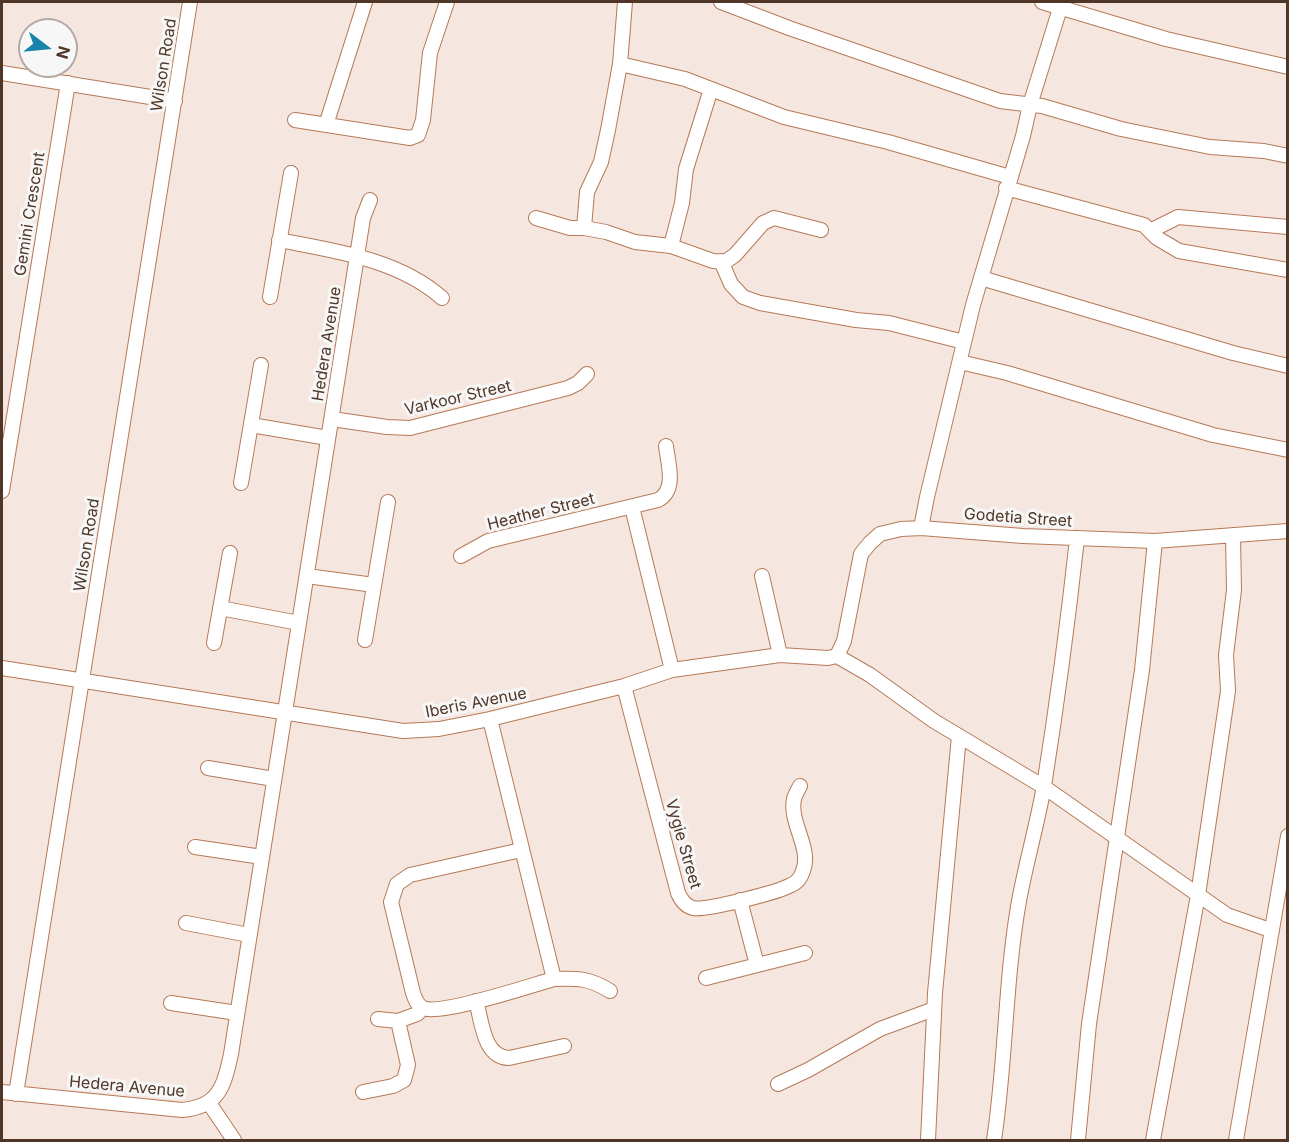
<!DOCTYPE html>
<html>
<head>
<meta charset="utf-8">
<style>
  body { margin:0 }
  #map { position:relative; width:1289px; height:1142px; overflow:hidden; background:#f5e7e0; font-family:Inter,sans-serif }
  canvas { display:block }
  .frame { position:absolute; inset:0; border:3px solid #503627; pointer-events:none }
  .north { position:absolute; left:18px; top:18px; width:60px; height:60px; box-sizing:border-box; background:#f7f7f7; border:2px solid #b4aaa4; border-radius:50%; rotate:106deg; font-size:16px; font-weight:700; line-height:24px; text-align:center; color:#503627 }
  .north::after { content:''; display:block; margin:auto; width:21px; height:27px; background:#1883ab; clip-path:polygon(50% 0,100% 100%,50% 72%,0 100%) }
</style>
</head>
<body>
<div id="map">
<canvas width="1289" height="1142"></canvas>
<div class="frame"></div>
<div class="north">N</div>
</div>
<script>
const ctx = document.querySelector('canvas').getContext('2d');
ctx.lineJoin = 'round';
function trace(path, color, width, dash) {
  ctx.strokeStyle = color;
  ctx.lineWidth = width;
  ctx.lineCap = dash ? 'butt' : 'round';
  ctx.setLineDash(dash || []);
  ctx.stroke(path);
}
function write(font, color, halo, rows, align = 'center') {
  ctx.font = font + ' Inter,sans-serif';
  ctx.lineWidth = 6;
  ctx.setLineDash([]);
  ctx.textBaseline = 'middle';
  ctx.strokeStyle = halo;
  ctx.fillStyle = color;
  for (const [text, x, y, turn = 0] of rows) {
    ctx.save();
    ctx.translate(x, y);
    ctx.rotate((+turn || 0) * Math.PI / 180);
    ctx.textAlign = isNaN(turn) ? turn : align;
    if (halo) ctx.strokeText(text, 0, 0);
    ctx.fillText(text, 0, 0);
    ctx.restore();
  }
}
const minor = new Path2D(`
  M721,2L789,28L1000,101L1042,106L1121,129L1210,147L1264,151L1288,156
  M1042,2L1166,39L1288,67
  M620,64L685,79L784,117L888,142L1010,177
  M2,73L175,101
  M295,120L410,138L418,135L423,120L430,53L447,2
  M326,125L365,2
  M1006,188L1144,225L1157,238L1179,251L1288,270
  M536,218L570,228H584L606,232L635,242L671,246L713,261L725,262L735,255L763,223L774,218L821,230
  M584,228L587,192L601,162L608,130L620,64L625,2
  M1150,231L1178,217L1288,227
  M279,240C335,251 398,259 442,298
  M671,246L682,203L686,169L711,89
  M721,261L731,284L743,297L760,303L856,320L889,323L964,342
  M981,278L1233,353L1288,366
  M270,297L291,173
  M960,362L1007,373L1213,435L1288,450
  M332,419L387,427L410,428L568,388L578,383L587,374
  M251,425L328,438
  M241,483L261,365
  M2,491L68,83
  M632,507L672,670
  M921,528L927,497L973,305L1023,136L1030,105L1062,2
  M461,556L488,541L658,500C677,490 668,464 666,446
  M307,576L374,585
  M762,576L780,655
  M220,608L299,623
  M365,640L388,502
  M214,643L230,553
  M837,656L844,641L861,554L870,543L880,534L901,529L921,528L1023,536L1155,541L1288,531
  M837,656L870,675L934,721L1044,787L1227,915L1270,930
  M2,668L403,731L439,729L490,719L624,686L672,670L780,655L828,658L837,656
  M624,686L678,893C681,900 685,906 693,908C705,911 779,892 791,885C797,883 801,877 803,871C812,848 789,823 794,799C795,795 798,790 800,786
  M490,719L554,979C532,985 440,1016 423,1008C417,1005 415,999 413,993L391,902L397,884L410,875L521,850
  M208,768L274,779
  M195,847L262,857
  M740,900L757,965
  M186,923L249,935
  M706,978L805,953
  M554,979C578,978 589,978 610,991
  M476,1001C482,1021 483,1057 509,1058L564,1046
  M171,1003L237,1013
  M378,1019L398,1021
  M778,1084L808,1070L880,1029L934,1009
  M2,1092L182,1110C219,1107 224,1086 231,1054L363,218L370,200
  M363,1092L393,1086L404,1080L408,1065L398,1021L417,1014L423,1008
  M16,1094L190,2
  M209,1103L234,1140
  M928,1140L935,993L959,736
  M994,1140C1006,1061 1005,980 1019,901C1026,863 1037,825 1044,786C1057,704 1068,621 1077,539
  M1078,1140L1089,1024L1142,670L1155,541
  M1153,1140L1198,895L1228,691L1226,655L1234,590L1233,535
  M1236,1140L1288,836`);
trace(minor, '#b67956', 16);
trace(minor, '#fff', 14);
write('16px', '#503627', '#f7f7f7', [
  ["Wilson Road",164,65,-81],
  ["Gemini Crescent",30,214,-81],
  ["Hedera Avenue",327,344,-81],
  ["Varkoor Street",458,398,-13],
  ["Heather Street",541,512,-14],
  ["Godetia Street",1018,518,4],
  ["Wilson Road",87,545,-81],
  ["Iberis Avenue",476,703,-11],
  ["Vygie Street",683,844,74],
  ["Hedera Avenue",127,1087,5]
]);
</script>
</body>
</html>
